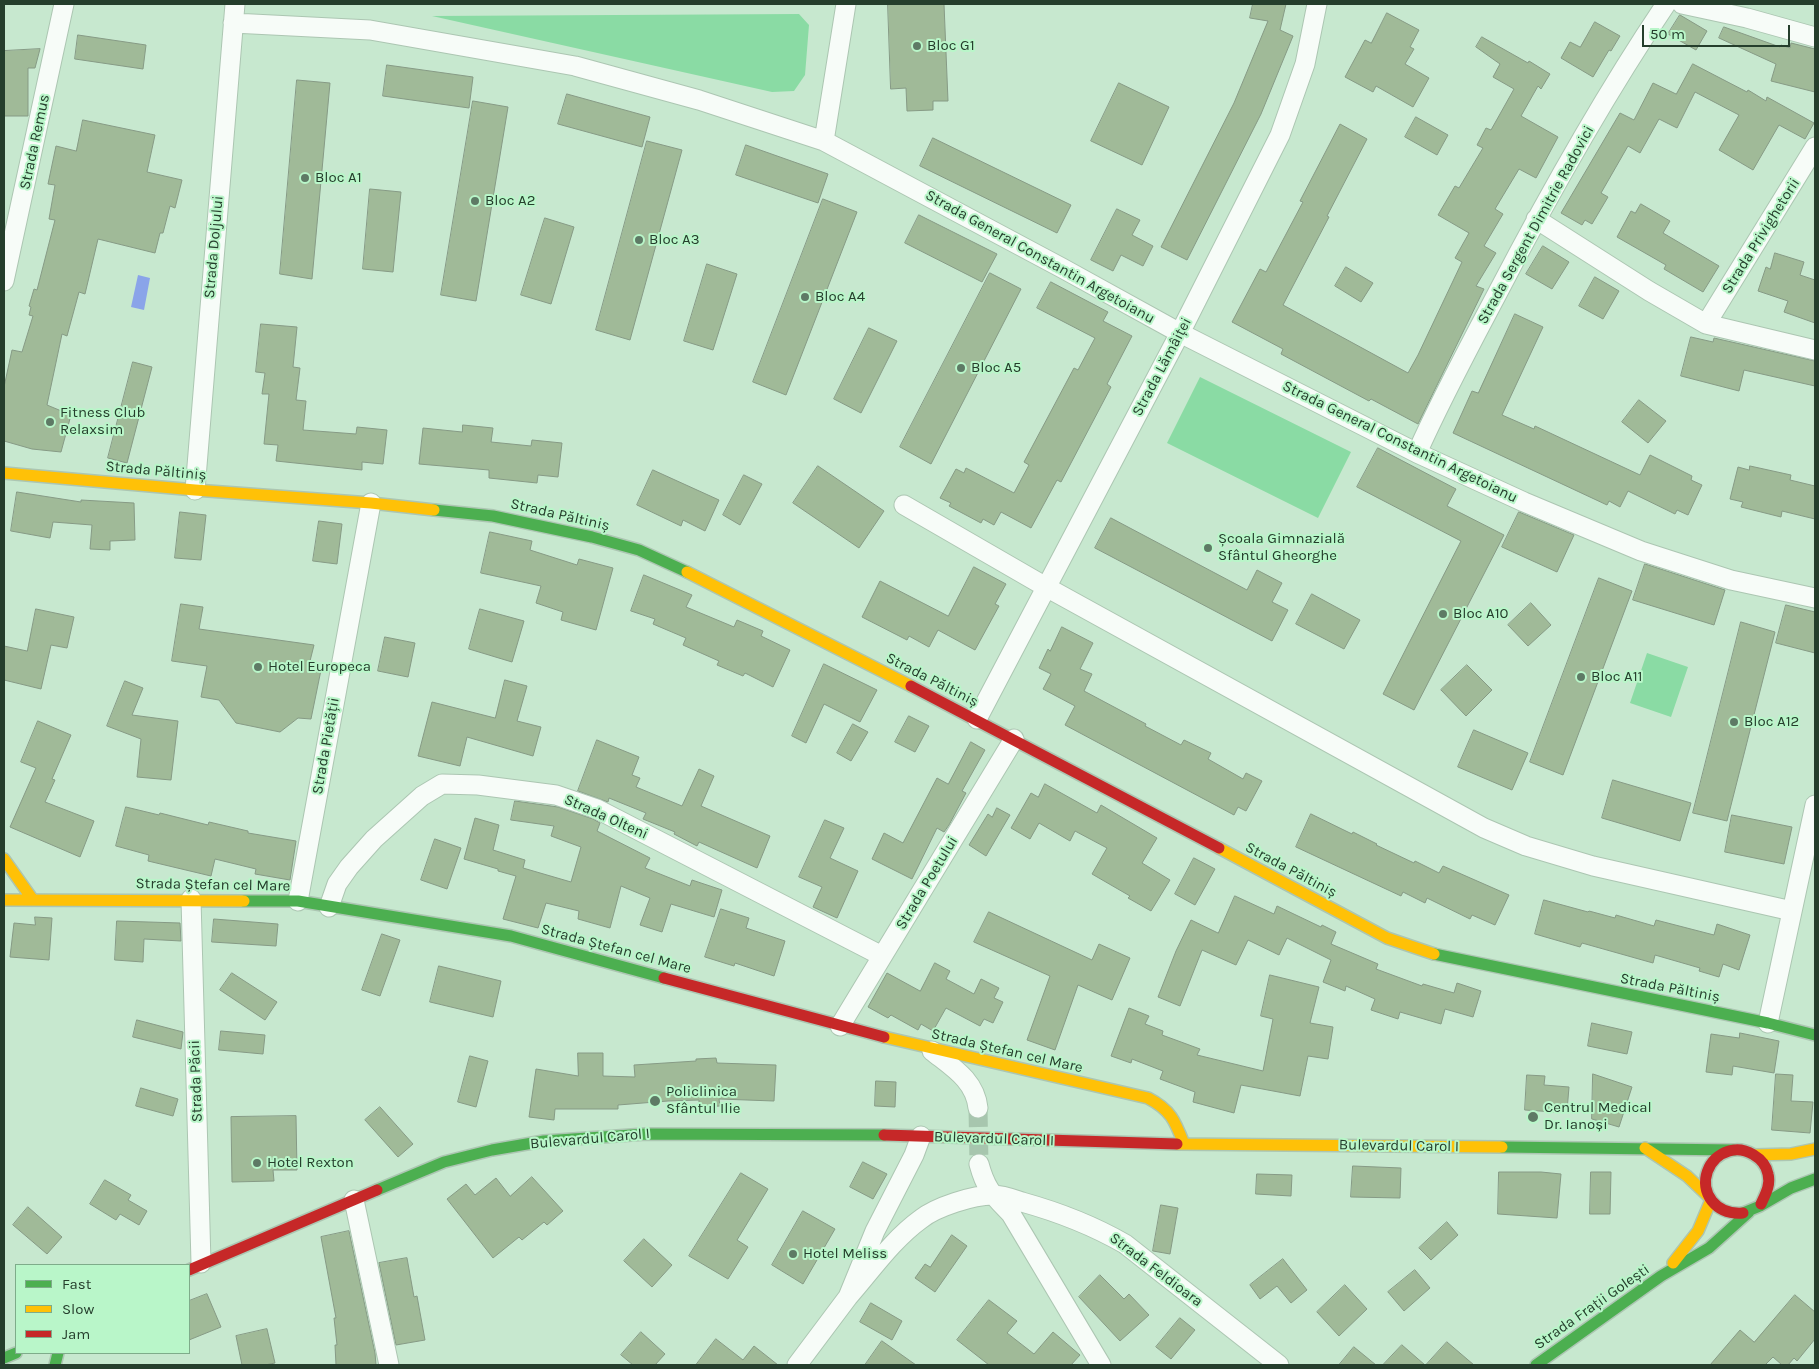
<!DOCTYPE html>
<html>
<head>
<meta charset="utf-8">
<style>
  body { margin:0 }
  #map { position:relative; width:1819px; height:1369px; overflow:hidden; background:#c7e8cf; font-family:Karla,sans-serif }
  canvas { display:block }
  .frame { position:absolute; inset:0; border:5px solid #253e2c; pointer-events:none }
  .legend { position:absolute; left:15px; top:1264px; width:175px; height:90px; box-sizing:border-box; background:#b9f6c9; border:1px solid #7eac8a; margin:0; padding:6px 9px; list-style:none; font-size:15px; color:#253e2c }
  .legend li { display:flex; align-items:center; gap:10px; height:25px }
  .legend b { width:25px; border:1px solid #7eac8a }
  .scale { position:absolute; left:1642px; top:25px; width:148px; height:22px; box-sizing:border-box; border:2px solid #253e2c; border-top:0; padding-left:6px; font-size:15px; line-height:18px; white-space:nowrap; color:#253e2c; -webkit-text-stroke:4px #b9f6c9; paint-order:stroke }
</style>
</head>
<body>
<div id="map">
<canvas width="1819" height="1369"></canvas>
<div class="frame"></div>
<ul class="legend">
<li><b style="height:6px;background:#4caf50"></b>Fast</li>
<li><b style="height:6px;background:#ffc107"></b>Slow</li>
<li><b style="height:6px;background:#c62828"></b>Jam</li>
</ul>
<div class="scale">50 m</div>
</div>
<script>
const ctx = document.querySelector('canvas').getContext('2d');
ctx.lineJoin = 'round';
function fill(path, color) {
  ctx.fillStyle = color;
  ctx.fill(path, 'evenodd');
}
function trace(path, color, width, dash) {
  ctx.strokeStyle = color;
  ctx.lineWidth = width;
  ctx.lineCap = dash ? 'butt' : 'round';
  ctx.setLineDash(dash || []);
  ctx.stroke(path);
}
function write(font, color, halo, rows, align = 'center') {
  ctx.font = font + ' Karla,sans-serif';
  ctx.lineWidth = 4;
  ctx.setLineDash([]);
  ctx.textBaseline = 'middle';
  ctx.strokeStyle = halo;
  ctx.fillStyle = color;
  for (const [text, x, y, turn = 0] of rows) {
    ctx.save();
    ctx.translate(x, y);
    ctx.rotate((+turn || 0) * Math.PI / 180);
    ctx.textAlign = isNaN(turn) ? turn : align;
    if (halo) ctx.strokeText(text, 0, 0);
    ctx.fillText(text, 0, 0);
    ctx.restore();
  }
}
fill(new Path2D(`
  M799,14L809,25L805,75L794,91L772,92L432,16Z
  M1200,377L1351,452L1318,518L1167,443Z
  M1647,653L1688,667L1671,717L1630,703Z`), '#8adba4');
fill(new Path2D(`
  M138,275L150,278L144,310L131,307Z`), '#8aa4e9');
const building = new Path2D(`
  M888,4H944L948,101H933V110L907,111L906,88L891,89Z
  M1253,4H1286L1280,30L1293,36L1261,114L1187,260L1161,247L1234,103L1268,21L1250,18Z
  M1387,13L1419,30L1410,47L1414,49L1405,64L1429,78L1413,107L1376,86L1373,92L1345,77L1365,40L1371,43Z
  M1680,15L1707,31L1696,50L1668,34Z
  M1595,22L1620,36L1611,51L1609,50L1593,77L1561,58L1570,42L1580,47Z
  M1724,27L1780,47L1781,45L1790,48L1791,43L1815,49V92L1771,81L1776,64L1719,38Z
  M78,35L146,45L143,69L75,59Z
  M1482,37L1528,63L1529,61L1550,74L1541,89L1538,86L1521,116L1558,137L1536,178L1519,169L1495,209L1503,214L1484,246L1496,253L1476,286L1484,289L1418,424L1371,399L1369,401L1281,354L1283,349L1232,322L1260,269L1266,272L1303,202L1300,201L1340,124L1367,139L1327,216L1329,217L1283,305L1408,373L1418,355L1462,262L1455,258L1469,233L1438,215L1455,186L1459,188L1483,148L1477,145L1486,128L1491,130L1514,89L1493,77L1500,64L1476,47Z
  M40,49L35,68H28V116H4V51Z
  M1693,64L1747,92L1748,90L1766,101L1767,97L1814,123L1805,139L1779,125L1753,170L1719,150L1739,115L1695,92L1677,128L1659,119L1640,153L1628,146L1601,193L1608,197L1592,224L1585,220L1582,225L1561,213L1620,113L1634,120L1653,83L1676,94Z
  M387,65L473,77L469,108L383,96Z
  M297,80L330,83L312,279L280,274Z
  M1119,83L1169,107L1142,165L1091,141Z
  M567,94L650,117L642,147L558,124Z
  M473,101L508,107L476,301L441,295Z
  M1416,117L1448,135L1437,155L1405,137Z
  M83,120L155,135L147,172L182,180L175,208L170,206L163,233H160L155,253L98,239L85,294L79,292L67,336L62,334L47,405L71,415L61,452L32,449L4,441V387L12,350L22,352L33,316L29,315L31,307L29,306L34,289L37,290L55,220L49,219L55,185L48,184L56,146L76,151Z
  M933,138L1071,205L1057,233L920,166Z
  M647,141L682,150L630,340L596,330Z
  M746,145L828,174L818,203L736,175Z
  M370,189L401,192L393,272L363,269Z
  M823,199L857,212L786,395L753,382Z
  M1641,204L1670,221L1663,233L1719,266L1703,292L1664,269L1666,265L1617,237L1631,211L1635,213Z
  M1117,209L1140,220L1132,235L1153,246L1143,266L1121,255L1113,271L1091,260Z
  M919,215L997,254L982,282L905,243Z
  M545,218L574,227L551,304L521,295Z
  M1543,246L1569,262L1552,289L1526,274Z
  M1775,253L1804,262L1800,275L1815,280V323L1784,312L1788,301L1758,291L1766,267L1770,269Z
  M707,264L737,274L713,350L684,341Z
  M1346,267L1373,283L1361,302L1335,286Z
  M990,273L1021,289L931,464L900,447Z
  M1595,277L1619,291L1603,319L1579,306Z
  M1051,282L1108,312L1103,321L1132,336L1107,384L1111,387L1061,482L1057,480L1031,528L1001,512L994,525L983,519L981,523L949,506L951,503L940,498L956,469L964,473L966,468L1014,493L1029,465L1024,462L1074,368L1078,370L1095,338L1037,308Z
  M1515,314L1543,327L1502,415L1534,429L1535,426L1640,475L1650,455L1692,476L1691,480L1702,485L1688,515L1677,510L1675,514L1628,491L1620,507L1609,501L1607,505L1453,433L1472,391L1478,393Z
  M261,324L297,327L293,367L300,368L296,400L306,401L303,430L356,434L357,427L387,430L383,464L362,462V470L276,461L278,445L264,444L269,394H262L265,373L256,372Z
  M869,328L897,341L861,413L834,399Z
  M1691,337L1713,342L1714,338L1815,361V386L1744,370L1739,391L1681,376Z
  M133,362L152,367L127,463L108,458Z
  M1639,400L1666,421L1648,443L1622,422Z
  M463,425L493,428L491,442L531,446L532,440L562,443L558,477L538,475L537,483L489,478V470L419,464L423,428L462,432Z
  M1378,448L1456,489L1447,506L1504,535L1414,710L1383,694L1461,541L1357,487Z
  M818,466L884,511L859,548L793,503Z
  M1750,466L1791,475L1790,480L1815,486V519L1782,511L1781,517L1741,507L1743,502L1730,499L1738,467L1749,470Z
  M653,470L719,500L705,531L683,520L681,526L637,505Z
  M744,475L762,484L740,525L723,515Z
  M17,492L81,502V500L134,503L135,540L110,541V550L90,549L92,525L53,522L50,538L11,531Z
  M180,512L206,515L201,560L175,558Z
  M1519,512L1574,535L1557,572L1502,547Z
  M1111,518L1247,590L1257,570L1282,583L1272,602L1288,610L1272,641L1095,548Z
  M319,521L342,524L337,564L313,561Z
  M490,532L532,541L530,550L577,565L579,559L613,568L596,630L561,620L563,612L536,603L541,586L481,573Z
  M1645,564L1725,590L1714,625L1633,600Z
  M974,567L1006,584L995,604L999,606L975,650L938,630L929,647L909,636L907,640L862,617L880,581L948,616Z
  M644,575L692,595L686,607L734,627L737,620L763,631L761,636L790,650L773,687L745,673L743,676L717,665L719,661L683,645L686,638L653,624L655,619L631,611Z
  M1599,578L1632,591L1563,775L1530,762Z
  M1312,594L1360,620L1344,649L1296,624Z
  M1531,603L1551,625L1528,646L1508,625Z
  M181,604L203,607L199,629L314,645L308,669L321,670L311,719L298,718L280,732L236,723L219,700L201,697L207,666L172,661Z
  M1786,605L1815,612V653L1776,643Z
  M36,609L74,617L67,648L51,645L41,689L4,680V646L27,651Z
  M480,609L524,621L512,662L469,649Z
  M1741,622L1775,632L1727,821L1693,813Z
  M1062,627L1093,643L1080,669L1092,674L1084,691L1146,724L1145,726L1181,745L1184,740L1211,753L1208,759L1243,779L1246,773L1262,781L1246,811L1238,807L1234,815L1065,725L1075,706L1043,689L1051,674L1039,668L1048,649L1050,651Z
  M385,637L415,643L408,677L378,671Z
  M824,664L877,690L860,722L824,704L806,743L792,736Z
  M1467,665L1492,690L1466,716L1441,690Z
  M505,680L527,686L517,721L541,727L533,756L467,737L460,766L418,756L432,702L495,718Z
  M125,681L143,688L132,715L178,721L171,780L137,777L141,739L107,726Z
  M909,716L929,726L915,752L895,742Z
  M38,721L71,735L52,779L55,780L45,802L94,821L80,857L10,827L36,768L21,762Z
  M853,724L868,732L851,761L837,753Z
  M1474,730L1528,753L1512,790L1458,767Z
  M597,740L639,757L632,775L640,778L636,787L682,806L699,769L714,776L701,806L770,836L757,868L699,842L697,846L674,834L675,832L643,819L646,813L609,798L608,802L578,791Z
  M971,742L985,750L962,791L966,793L949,825L944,832L937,828L912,879L872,859L884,833L903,843L937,778L948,784Z
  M1613,780L1691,803L1680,841L1602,818Z
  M1045,784L1097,813L1101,805L1157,838L1142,863L1170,880L1151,911L1128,898L1130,896L1092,874L1107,848L1075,831L1070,841L1039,823L1030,839L1011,828L1031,793L1038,797Z
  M515,801L558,807L593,819L600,823L597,831L650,858L645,868L690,886L692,880L722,890L714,917L671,904L662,932L640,925L650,898L621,886L610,928L578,919L579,911L546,903L538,928L503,919L516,876L498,871V869L464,859L475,818L499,825L493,850L525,860L523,868L571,882L581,847L551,836L554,826L511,820Z
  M126,807L159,815L160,813L208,825L209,822L248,831V833L296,841L290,880L255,874L256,869L215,859L211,876L148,861L149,855L116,846Z
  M997,808L1010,815L986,856L969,845L988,814L992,817Z
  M1311,814L1352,834L1353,832L1377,844L1376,845L1414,863L1415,861L1439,873L1443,866L1509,895L1495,925L1472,915L1470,919L1427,898L1425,903L1403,892L1401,896L1296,847Z
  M1732,815L1792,827L1784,864L1725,852Z
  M825,820L844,828L830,858L858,871L837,918L813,907L822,887L799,877Z
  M435,839L461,848L447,889L421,880Z
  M1194,858L1215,869L1195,905L1175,894Z
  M1235,896L1274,914L1277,906L1321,927L1322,925L1336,932L1331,944L1378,964L1376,969L1422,986L1423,984L1454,993L1457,983L1481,991L1473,1017L1445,1009L1441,1024L1400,1012L1398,1019L1371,1010L1375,999L1346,986L1345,991L1323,982L1331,960L1287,938L1279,955L1248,940L1236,965L1202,950L1180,1006L1158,997L1176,951L1191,920L1218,933Z
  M1544,900L1588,912L1589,911L1615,918L1616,915L1654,926L1656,920L1714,935L1717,924L1750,935L1739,970L1723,964L1719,977L1699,971L1700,968L1655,955L1653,963L1582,943L1580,947L1535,934Z
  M721,909L749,918L746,928L785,941L774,976L735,963L734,966L705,957Z
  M989,912L1092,960L1099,944L1130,958L1112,1000L1078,985L1055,1050L1027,1040L1050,976L974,942Z
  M35,917L52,918L49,960L10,957L14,923L35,925Z
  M214,919L278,924L276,946L212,942Z
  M117,921L180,923L181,941L144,939L143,962L115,960Z
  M382,934L400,940L380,996L362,990Z
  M935,963L950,971L946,979L974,994L981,979L999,988L994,998L1003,1002L993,1023L984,1019L980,1026L946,1008L933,1031L921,1024L918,1030L891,1015L888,1018L868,1007L887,973L920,991Z
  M439,966L501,981L493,1017L430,1002Z
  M232,973L277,1002L265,1020L220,990Z
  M1270,975L1319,987L1310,1023L1333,1027L1328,1059L1308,1056L1300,1096L1241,1085L1234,1113L1193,1102L1195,1092L1160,1079L1163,1071L1132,1059L1131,1063L1111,1056L1129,1008L1149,1016L1145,1024L1163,1031L1162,1035L1200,1049L1197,1055L1263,1071L1273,1019L1261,1016Z
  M137,1020L183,1032L181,1049L133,1037Z
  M1592,1023L1632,1032L1627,1054L1588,1046Z
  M221,1031L265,1035L263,1054L219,1050Z
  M1740,1033L1779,1041L1774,1073L1733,1066L1732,1075L1706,1072L1711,1034L1739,1038Z
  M578,1053H603V1076L635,1077L634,1065L696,1061V1059L716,1058L717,1063L776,1065L774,1101L719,1099L720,1106L699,1107V1100L668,1101L618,1105V1109H555L554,1120L529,1117L536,1069L578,1076Z
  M470,1056L488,1061L476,1107L458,1102Z
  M1593,1074L1632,1087L1619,1127L1592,1119Z
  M1776,1074L1793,1075L1791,1101L1813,1102L1810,1133L1772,1130Z
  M1527,1075L1545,1076L1544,1085L1569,1087L1567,1111L1555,1107L1554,1112L1525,1110Z
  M876,1081L896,1082L895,1107L875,1106Z
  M141,1088L178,1099L173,1116L136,1106Z
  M380,1107L413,1144L398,1157L365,1120Z
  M296,1116L297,1170H273L274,1181L232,1182L231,1117Z
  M863,1162L887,1174L873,1199L850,1187Z
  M1353,1166L1401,1168L1400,1198L1351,1197Z
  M1499,1172H1541L1561,1174L1557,1218L1498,1214Z
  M1591,1172H1611L1610,1214H1590Z
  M741,1173L768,1189L737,1240L748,1247L728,1279L689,1256Z
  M1257,1174L1292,1175L1291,1196L1256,1194Z
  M532,1177L563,1211L547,1225L544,1222L522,1240L519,1237L493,1258L447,1199L466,1184L475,1195L496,1178L510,1196Z
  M105,1180L131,1195L128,1200L147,1211L139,1225L120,1214L116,1220L90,1204Z
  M1161,1205L1178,1208L1170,1254L1153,1251Z
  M28,1207L62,1237L47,1254L13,1225Z
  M803,1211L835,1229L803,1284L772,1265Z
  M1447,1222L1458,1235L1431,1260L1419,1248Z
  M349,1231L375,1353L376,1365H336L335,1345H337L334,1318H336L321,1237Z
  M952,1235L967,1246L935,1292L915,1278L925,1264L930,1267Z
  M644,1239L672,1265L652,1287L624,1261Z
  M407,1258L414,1297L417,1296L425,1340L396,1345L379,1263Z
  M1283,1259L1307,1290L1291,1303L1277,1286L1260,1299L1250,1285Z
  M1415,1270L1430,1288L1404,1311L1388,1292Z
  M1100,1275L1124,1299L1129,1294L1149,1315L1120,1341L1079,1297Z
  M1345,1285L1367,1309L1339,1336L1317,1312Z
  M207,1294L221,1327L189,1340V1301Z
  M1795,1295L1815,1312V1339L1797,1361L1794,1358L1788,1365H1782L1773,1357L1765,1365H1710L1740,1330L1754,1342Z
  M989,1300L1017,1321L1007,1333L1034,1354L1053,1332L1080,1355L1071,1365H989L957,1340Z
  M871,1303L902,1321L892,1340L860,1322Z
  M1180,1318L1195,1330L1171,1359L1156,1347Z
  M267,1329L275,1363L265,1365H242L236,1336Z
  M641,1332L665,1354L655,1365H633L621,1355Z
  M716,1339L743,1360L754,1346L778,1365H696Z
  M882,1341L916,1365H865Z
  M1447,1342L1474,1365H1426Z
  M1402,1345L1425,1365H1383Z
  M1354,1347L1376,1365H1339Z`);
fill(building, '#a0ba98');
trace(building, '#869a85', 1);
trace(new Path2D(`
  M978,1108L979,1164`), '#a7c6ae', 19, [19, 9]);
const street = new Path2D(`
  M1682,4L1747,18L1815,37
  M233,23L370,30L575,66L699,100L824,141L1062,268L1180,333L1417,453L1524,502L1641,551L1731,580L1815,598
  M824,141L846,4
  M1536,219L1649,291L1706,324L1815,350
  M4,281L64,4
  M1706,324L1815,147
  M1417,453C1441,399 1469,347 1497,294C1548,196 1604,96 1666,4
  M195,490L235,4
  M904,505L1046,587L1484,828L1526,846L1593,866L1792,911
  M977,719L1180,333L1280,135L1305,64L1317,4
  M191,899L201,1263
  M298,901L371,503
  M329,907L337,884L349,867L374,839L422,796L442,784L478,785L556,795L597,809L882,956
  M1768,1023L1815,805
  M840,1026L1014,739
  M932,1051C952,1067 975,1080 978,1108
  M979,1164C986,1190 993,1195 1011,1214L1101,1365
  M354,1200L389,1365
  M848,1297C871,1271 892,1240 921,1219C936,1207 973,1195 993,1195C1003,1195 1013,1199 1022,1202C1058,1212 1092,1225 1125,1244L1279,1365
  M797,1365L848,1297L875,1231L914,1155L921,1136`);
const fast = new Path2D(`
  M434,510L493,516L592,537L639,550L687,572
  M244,901H298L511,936L664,978
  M1434,954L1768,1023L1815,1035
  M1502,1147L1734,1150
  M377,1190L444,1162L492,1150L544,1141L646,1134L884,1135
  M1743,1213L1760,1206L1791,1188L1815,1179
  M4,1358L16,1353
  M55,1365L58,1353
  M1536,1365L1661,1276L1709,1248L1749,1212`);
const slow = new Path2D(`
  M4,473L195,490L371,503L434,510
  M687,572L911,686
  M1219,848L1387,938L1434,954
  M4,859L33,900
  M4,900L244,901
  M884,1037L1148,1098C1171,1110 1175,1121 1184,1144
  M1177,1144L1502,1147
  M1645,1148L1687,1176L1708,1196
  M1755,1155L1791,1154L1815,1149
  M1673,1263L1698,1231L1711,1200`);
const jam = new Path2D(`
  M911,686L1219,848
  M664,978L884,1037
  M884,1135L1177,1144
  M1743,1213C1730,1214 1720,1211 1712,1201C1698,1183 1708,1157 1729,1151C1745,1146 1765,1158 1768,1174C1771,1185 1765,1195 1761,1204
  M189,1270L377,1190`);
trace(street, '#acc6b2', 21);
trace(fast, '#acc6b2', 14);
trace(slow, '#acc6b2', 14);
trace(jam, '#acc6b2', 14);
trace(street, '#f7fcf8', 19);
trace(fast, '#4caf50', 11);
trace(slow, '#ffc107', 11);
trace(jam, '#c62828', 11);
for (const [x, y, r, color] of [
  [917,46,5,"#5e7a65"],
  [305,178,5,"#5e7a65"],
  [475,201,5,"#5e7a65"],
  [639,240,5,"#5e7a65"],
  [805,297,5,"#5e7a65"],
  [961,368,5,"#5e7a65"],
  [50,422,5,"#5e7a65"],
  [1208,548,5,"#5e7a65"],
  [1443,614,5,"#5e7a65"],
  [258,667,5,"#5e7a65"],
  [1581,677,5,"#5e7a65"],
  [1734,722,5,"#5e7a65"],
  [655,1101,6,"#5e7a65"],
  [1533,1117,6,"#5e7a65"],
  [257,1163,5,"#5e7a65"],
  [793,1254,5,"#5e7a65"]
]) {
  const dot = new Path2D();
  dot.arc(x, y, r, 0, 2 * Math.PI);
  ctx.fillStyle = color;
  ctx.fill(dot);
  trace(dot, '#b9f6c9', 2);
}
write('15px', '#253e2c', '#b9f6c9', [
  ["Bloc G1",927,46],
  ["Bloc A1",315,178],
  ["Bloc A2",485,201],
  ["Bloc A3",649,240],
  ["Bloc A4",815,297],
  ["Bloc A5",971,368],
  ["Fitness Club",60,413],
  ["Relaxsim",60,430],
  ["Școala Gimnazială",1218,539],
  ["Sfântul Gheorghe",1218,556],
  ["Bloc A10",1453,614],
  ["Hotel Europeca",268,667],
  ["Bloc A11",1591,677],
  ["Bloc A12",1744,722],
  ["Policlinica",666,1092],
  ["Sfântul Ilie",666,1109],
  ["Centrul Medical",1544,1108],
  ["Dr. Ianoși",1544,1125],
  ["Hotel Rexton",267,1163],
  ["Hotel Meliss",803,1254]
], 'left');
write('15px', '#253e2c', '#b9f6c9', [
  ["Strada Remus",35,142,-78],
  ["Strada Sergent Dimitrie Radovici",1536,225,-61],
  ["Strada Privighetorii",1761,236,-58],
  ["Strada Doljului",214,247,-85],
  ["Strada General Constantin Argetoianu",1040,257,29],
  ["Strada Lămâiței",1162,367,-62],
  ["Strada General Constantin Argetoianu",1400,442,26],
  ["Strada Păltiniș",156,471,5],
  ["Strada Păltiniș",560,515,13],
  ["Strada Păltiniș",932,680,27],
  ["Strada Pietății",326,746,-80],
  ["Strada Olteni",606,817,24],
  ["Strada Păltiniș",1291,870,28],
  ["Strada Poetului",927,883,-59],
  ["Strada Ștefan cel Mare",213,885,1],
  ["Strada Ștefan cel Mare",616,949,15],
  ["Strada Păltiniș",1670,988,11],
  ["Strada Ștefan cel Mare",1007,1051,13],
  ["Strada Păcii",196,1081,-92],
  ["Bulevardul Carol I",590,1139,-5],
  ["Bulevardul Carol I",994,1139,2],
  ["Bulevardul Carol I",1399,1146,1],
  ["Strada Feldioara",1156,1270,37],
  ["Strada Frații Golești",1592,1307,-35]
]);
</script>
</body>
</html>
